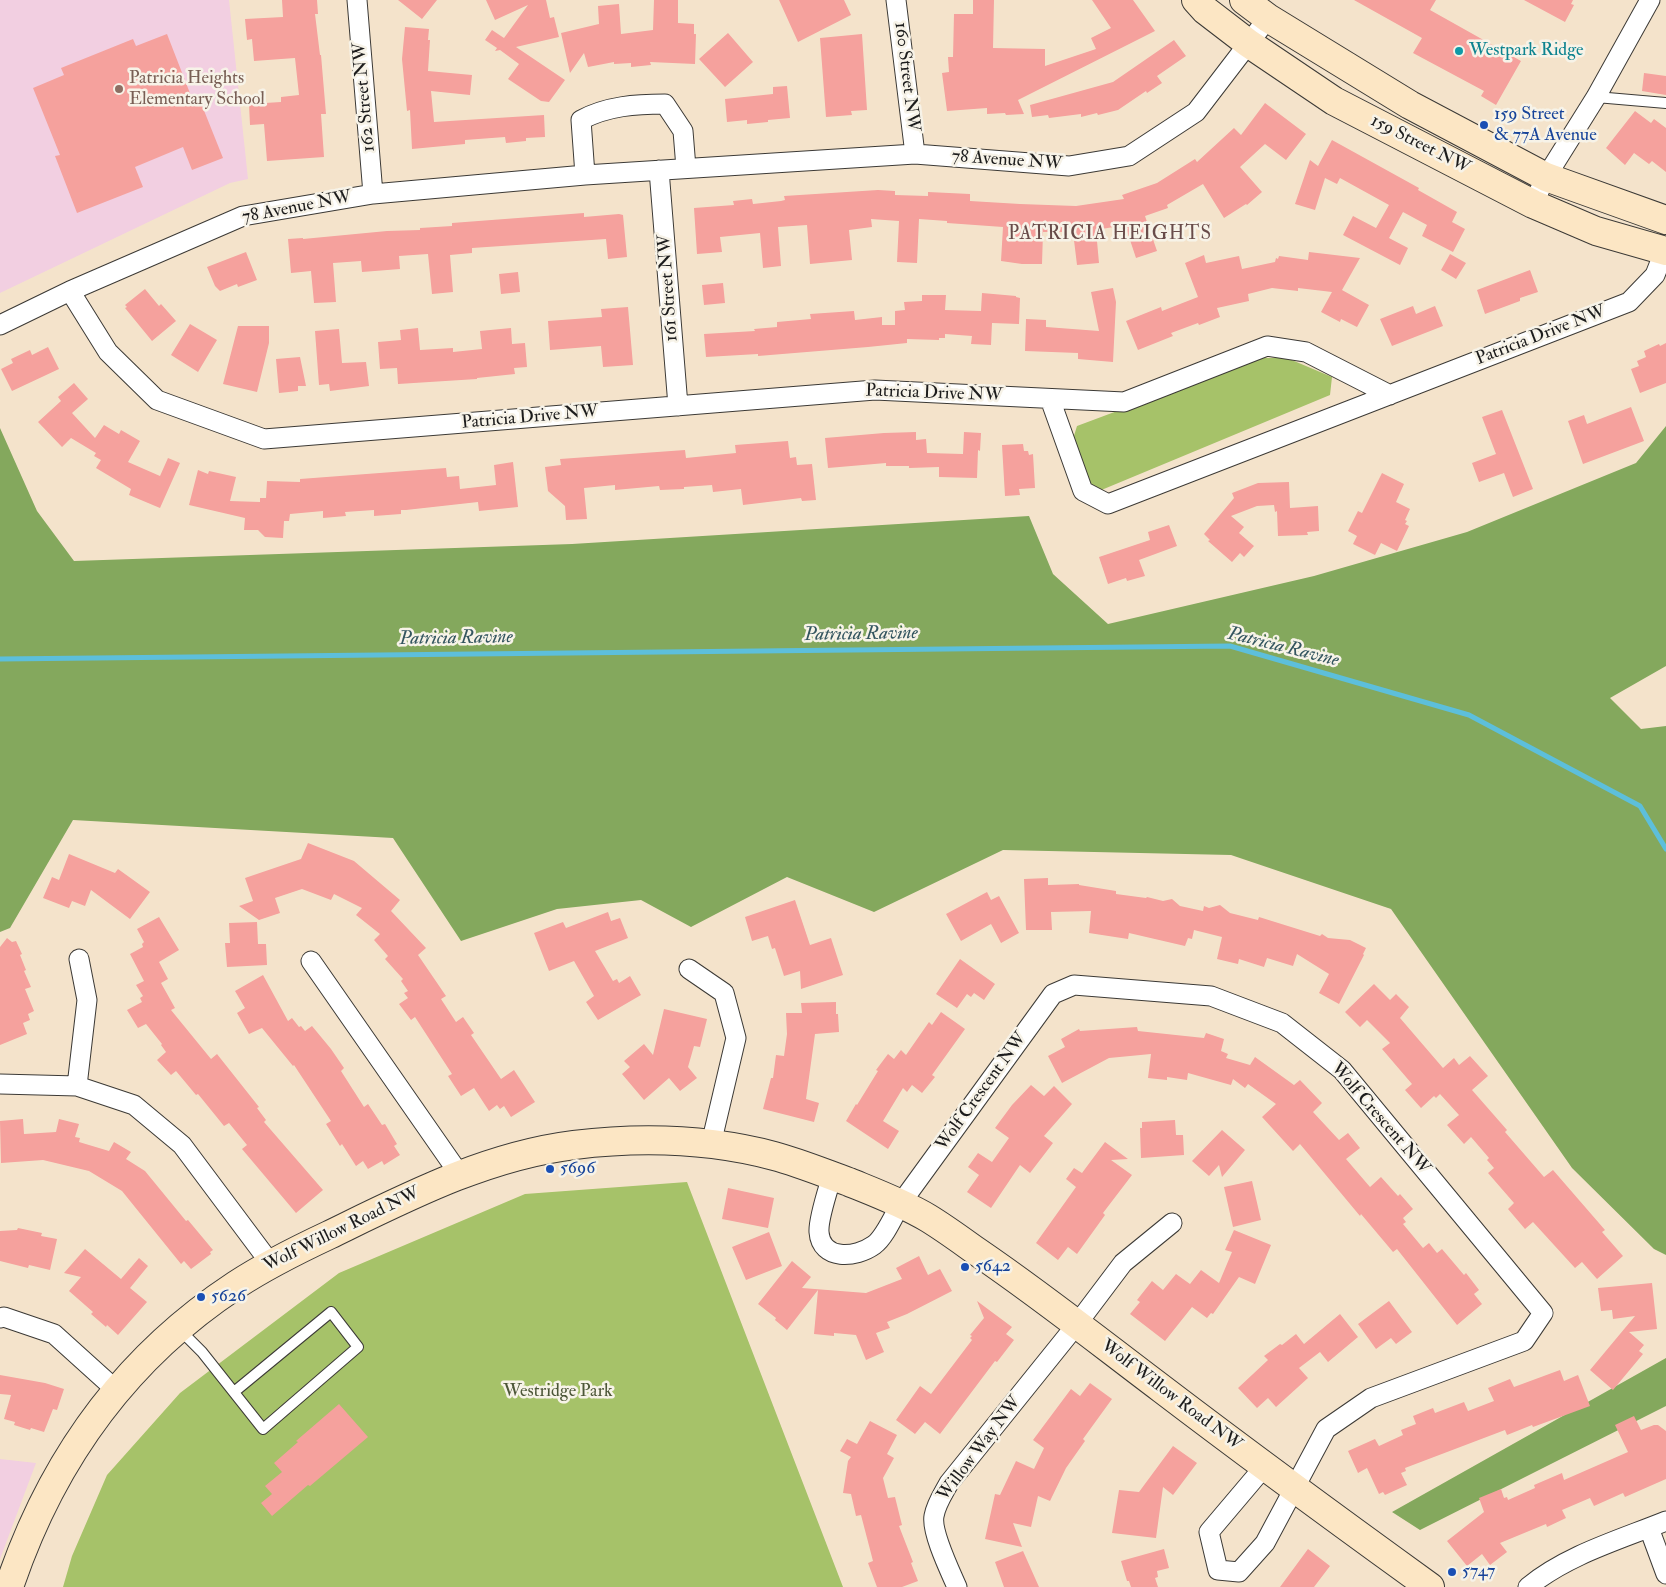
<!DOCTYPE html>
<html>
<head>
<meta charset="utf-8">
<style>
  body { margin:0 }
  canvas { display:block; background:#f4e3cb }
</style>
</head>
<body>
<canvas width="1666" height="1587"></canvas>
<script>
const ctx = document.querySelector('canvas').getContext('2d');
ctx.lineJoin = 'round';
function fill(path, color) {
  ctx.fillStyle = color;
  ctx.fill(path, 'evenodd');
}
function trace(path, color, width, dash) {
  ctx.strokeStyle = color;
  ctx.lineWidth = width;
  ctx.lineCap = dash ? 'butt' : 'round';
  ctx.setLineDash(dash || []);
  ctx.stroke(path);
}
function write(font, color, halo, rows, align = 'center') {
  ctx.font = font + ' "IM FELL Double Pica",serif';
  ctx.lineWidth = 5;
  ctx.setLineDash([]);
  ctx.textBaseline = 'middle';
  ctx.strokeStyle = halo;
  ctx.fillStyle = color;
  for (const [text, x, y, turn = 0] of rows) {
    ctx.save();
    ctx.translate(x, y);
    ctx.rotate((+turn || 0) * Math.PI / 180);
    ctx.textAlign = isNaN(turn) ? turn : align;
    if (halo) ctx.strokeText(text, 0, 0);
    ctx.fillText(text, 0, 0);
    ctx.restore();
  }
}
fill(new Path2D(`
  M0,0H229L248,179L230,183L0,293Z
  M0,1459L36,1463L0,1559Z`), '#f2cfe1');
fill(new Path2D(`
  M1259,358H1287L1332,377L1330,395L1099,491L1085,483L1073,439L1077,426Z
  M687,1182L843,1587H63L72,1556L107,1475L180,1393L339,1273L525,1194Z`), '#a6c269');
fill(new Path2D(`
  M1666,426V666L1610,698L1641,729L1666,726V1255L1654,1249L1572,1168L1391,909L1231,855L1003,850L874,912L787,877L691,927L641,900L557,909L461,941L393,838L73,820L10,928L0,932V428L37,511L74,561L572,544L1029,516L1053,574L1108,624L1314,576L1467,532L1636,463Z
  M1666,1358V1406L1420,1530L1392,1512Z`), '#84a85d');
trace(new Path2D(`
  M0,659L1230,646L1469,715L1640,806L1666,849`), '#5dbfdb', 5);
fill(new Path2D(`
  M282,0H317L318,14H315L320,55H321L326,114H321L324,157L267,161L264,124L250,125L249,104L281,102V97L299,95L295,58L254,61L252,39L247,40L245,19L283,17Z
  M398,0H437L422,19Z
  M486,0H546L550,18L554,17L559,37L516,47L565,80L549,102L541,101L508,79L519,64L500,50L495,51L497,48L485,40L492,30L504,38L528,5L495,20Z
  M654,0H678V23L694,24V34H696L695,64L650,62L651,65L631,67V63L614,64V62L588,67L584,53L570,73L561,33L599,24L598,6L619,4L621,34L653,30Z
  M779,0H844L851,15L798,42Z
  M973,0H994L993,48L1045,49V66L1096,49L1091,38L1111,28L1092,0H1133L1155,31L1018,100L1024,114L1006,115L1005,113L987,114V108L947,111L942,73L949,72L948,57H953L954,14H973Z
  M1354,0H1436L1430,10L1521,61L1496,105L1481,96L1484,91L1413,53L1422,38Z
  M1524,0H1573L1571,4L1574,5L1565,22Z
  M405,27L429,29L428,40H430L428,71L472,75L470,95L431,91L434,122L544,115L545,137L526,138V141L506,143L505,137L465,140V144L412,149L410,110L407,111L402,59Z
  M728,33L753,62L725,87L699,59Z
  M167,34L193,101L199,98L223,158L192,170L183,147L135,167L143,187L77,213L55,156L60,155L33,88L64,75L61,68L133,39L136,46Z
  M862,34L867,110L851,111L852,115L826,117L820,38Z
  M1174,40L1186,56L1157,76L1162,83L1147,93L1146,91L1118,110L1098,115L1097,113L1081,117V114L1049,118L1048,115L1032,117L1030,105L1113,82Z
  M1644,73L1666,76V95L1642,91Z
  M787,86L790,118L768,120V122L747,124V120L727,122L725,99L773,94V87Z
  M1265,103L1306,134L1286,160L1265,144L1240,167L1262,192L1247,205L1246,204L1224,218L1203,184L1167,205L1168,208L1145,216L1157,251L1136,258L1125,225L1096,230L1099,263L1077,265L1073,232H1043L1042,264H1022L1001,261L1003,227L947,223V221L919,219L917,263L897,262L899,221L871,219L872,227L849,230L852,260L810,264L807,225L778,227L781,266L763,268L760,233L720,237L722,252L697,254L694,208L734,205L733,201L752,199L753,204L781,201L785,200L784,196L878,190L895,191V195L928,196V192L970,194V201L1020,204L1076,206L1124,199L1122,195L1157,183L1195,159L1197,162L1234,128L1241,135Z
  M1635,111L1651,123L1654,119L1666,128V172L1652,161L1649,164L1634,153L1625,165L1606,148Z
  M1332,140L1419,188L1418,190L1457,212L1452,222L1465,229L1453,252L1422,236L1427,225L1403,212L1389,238L1408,248L1400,265L1343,235L1353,216L1376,228L1389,205L1340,178L1337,184L1325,178L1315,210L1295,204L1310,160L1318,166Z
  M584,213V217L619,214L623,215L627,257L608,259L606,239L472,248V253L450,255L453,292L432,294L428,254L399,256L400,269L362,272L361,261L333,263L336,302L314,303L311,271L291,273L288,239L303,238V239L387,231L420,230V228L452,226V223Z
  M246,252L257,280L238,287L237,284L220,291L215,286L207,267Z
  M1309,252L1360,258L1342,290L1369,305L1357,327L1341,319L1340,322L1321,312L1332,292L1298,288V291L1272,288L1248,294L1249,301L1217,308L1220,317L1199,325L1198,323L1171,333L1173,336L1138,350L1126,321L1161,307L1162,311L1198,297L1185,263L1204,255L1206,263L1239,256L1242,269L1275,262L1276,258L1278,259L1279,256L1308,260Z
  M1450,254L1466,263L1456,279L1441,270Z
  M1530,270L1538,292L1520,298V301L1485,314L1477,290Z
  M518,272L520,292L501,294L499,274Z
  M723,283L725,303L704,305L702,285Z
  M1113,288L1116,302L1113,362L1078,359V353L1025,351L1026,319L1046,320V327L1099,331L1091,292Z
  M145,289L159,306L161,304L176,321L152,341L125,308L127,307L125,305Z
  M982,293L1016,296V297L1020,298L1019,324L992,323L991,345L971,344L972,336L945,334V338H939V340L907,339V343L868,347L758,356V354L706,357L704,334L755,331L754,329L777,327V322L811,319L810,314L854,311L855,320L882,317V325H895V311L905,310L904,302L922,301V295H946L945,310L981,311Z
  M1413,306L1416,314L1435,306L1443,326L1392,346L1380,319Z
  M628,307L633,365L603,367L601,346L550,350L548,321L602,317L601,309Z
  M190,324L217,340L198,372L171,355Z
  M238,326H269V343L257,392L223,384Z
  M418,328L420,350L453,348V352L482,349L480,331L511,328L512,344L525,343L527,367L514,368L515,374L477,378V379L398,384L397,368L380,369L378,342L401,340L400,330Z
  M339,329L342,363L366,362L369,386L330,391L329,384L319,385L315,331Z
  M1666,343V383L1640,393L1631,369L1639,366L1637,361L1646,357L1644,351L1659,344L1660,346Z
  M48,347L59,369L12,391L1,369L13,363L11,359L30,350L32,355Z
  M300,357L306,386H298V391L279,393L276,359Z
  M74,383L88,399L72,413L95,438L104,425L119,434L121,430L140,441L128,462L160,476L168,458L180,463L160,508L129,495L131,489L96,468L101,460L94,456L96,453L71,438L62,447L38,422L61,401L58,397Z
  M1631,407L1644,441L1583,464L1568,421L1584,415L1587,424Z
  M1502,410L1533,489L1513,497L1504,473L1479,482L1472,463L1496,454L1482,417Z
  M916,432V440L926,439L927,453L963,454L964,432L981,433L980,451L978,450L977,478L939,477V467L909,468V466H886V463L828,468L825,438L884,433Z
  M788,441L790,458L796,457L797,465L812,464L816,500L802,501L801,498L743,505L741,489L713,492L712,485L684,487V489L660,490L659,486L615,490V485L584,488L587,519L566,520L565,506L548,491L545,467L561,465L560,459L685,450L686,458L736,453L735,445Z
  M1023,444L1024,451H1028L1029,455L1033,454L1035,488L1019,489L1020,495L1005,496L1002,445Z
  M513,462L518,507L479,511L478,502L406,510H401V514L374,516V510L345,512L346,516L323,518V511L290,514L289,521H284L283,538L265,537L258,530H244L245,518L189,505L198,470L208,474L209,471L236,477L230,501L260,502V498H266L267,481L300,482V479L446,468L447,477L459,476L460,489L496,485L494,465Z
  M1382,473L1404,484L1396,502L1410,509L1405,520L1407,521L1405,524L1409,526L1397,551L1381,543L1375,555L1353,544L1357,536L1348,531L1358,511L1362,513Z
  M1289,482L1290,508L1318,506L1319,531L1307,532L1308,535L1278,536L1277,511L1275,512L1274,505L1257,506L1231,516L1244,527L1239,533L1254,546L1244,557L1240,553L1232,562L1208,541L1210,540L1204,534L1234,498L1232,493L1258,483Z
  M1169,525L1177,546L1139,560L1145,576L1127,581L1126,578L1108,584L1099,557L1150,540L1148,532Z
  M308,843L354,861L400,900L391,911L426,948L418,955L446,996L441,999L456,1022L463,1017L474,1033L471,1035L501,1079L514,1070L535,1102L511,1117L504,1106L500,1109L497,1105L489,1111L474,1088L461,1096L448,1076L452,1074L415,1017L411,1020L399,1004L408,998L404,993L408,991L401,981L403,979L385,959L388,956L374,940L380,934L356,915L362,908L334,894L331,900L302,889L275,898L280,913L259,920L239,906L253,901L245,878L301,859Z
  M69,854L115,873L118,869L150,892L130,919L91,890L85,906L72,901L69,908L43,898L52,877L59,880Z
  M1048,878V885L1079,884V885L1116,891V894L1146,898L1147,897L1163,901L1172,899L1180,906L1203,911L1204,906L1209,908L1220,905L1230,913L1258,920L1259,917L1320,936L1322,934L1328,938L1350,940L1366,948L1363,954L1364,955L1339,1004L1319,993L1329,974L1297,954L1293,966L1267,958L1264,967L1239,959L1238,964L1217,959L1222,937L1194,930L1192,939L1188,938L1185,946L1129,933L1128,939L1089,933L1091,911L1051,912L1052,930H1026L1024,879Z
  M987,892L991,900L999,896L1019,933L1001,943L991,924L961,941L946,914Z
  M795,900L810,945L831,938L843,975L801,989L800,971L784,976L775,948L772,949L768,936L752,941L745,917Z
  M608,912L611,921L620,918L628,938L595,951L613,981L617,979L619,983L630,976L641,995L598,1020L586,1002L594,996L574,961L549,971L534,933L563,922L566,928Z
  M159,917L179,950L159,962L168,979L161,983L175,1008L171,1010L211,1059L217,1054L259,1107L257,1108L266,1120L264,1122L323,1190L296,1213L242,1149L247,1145L229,1123L224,1126L198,1094L196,1095L176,1071L171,1075L157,1060L166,1052L161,1045L162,1044L146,1024L138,1028L127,1010L142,1002L140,998L143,996L136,985L144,981L130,954L143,947L142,944L144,942L137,929Z
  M257,922L258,944H266L267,965L227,967L225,943H230L229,923Z
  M7,938L12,942L16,941L22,954L20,955L26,970L24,971L31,987L25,989L34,1011L28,1014L30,1020L23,1023L27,1034L0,1045V947Z
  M960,959L995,984L984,1000L974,993L971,997L967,994L957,1008L936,994Z
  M263,975L288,1021L292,1018L299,1027L301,1026L305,1031L312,1026L331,1049L344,1068L341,1071L364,1107L368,1104L382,1125L385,1124L397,1144L394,1146L400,1155L384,1165L382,1161L368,1169L363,1161L356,1166L342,1144L340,1146L326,1124L331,1121L294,1065L293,1066L262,1028L249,1034L237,1013L245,1008L235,991Z
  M1374,984L1390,1000L1396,994L1409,1007L1400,1018L1443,1068L1454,1058L1459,1065L1470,1056L1488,1076L1472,1090L1507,1130L1505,1132L1544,1177L1553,1170L1605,1230L1602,1232L1623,1256L1597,1279L1582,1262L1575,1268L1533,1222L1525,1229L1508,1209L1514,1203L1488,1173L1494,1168L1487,1160L1489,1158L1471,1137L1464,1144L1447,1125L1459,1115L1440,1094L1436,1098L1434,1096L1421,1108L1405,1090L1412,1084L1382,1049L1390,1043L1367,1020L1360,1027L1345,1012Z
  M836,1002V1014H838L839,1032L815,1034L806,1099L819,1103L814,1122L763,1109L771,1078H773L776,1055L784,1056L787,1034L786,1013H802L801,1003Z
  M664,1009L707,1019L700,1047L694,1046L688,1067L697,1078L680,1091L669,1078L644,1100L622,1074L630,1067L624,1061L644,1044L653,1055Z
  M941,1012L965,1029L932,1075L935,1077L922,1093L912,1085L907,1092L903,1088L883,1121L899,1131L888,1149L846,1121L856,1104L857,1105L878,1071L876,1070L888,1054L894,1059L901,1050L906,1055L929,1022L932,1025Z
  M1137,1027L1138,1031L1204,1038L1206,1033L1224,1039L1221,1051L1228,1054L1226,1058L1250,1065L1255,1057L1294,1085L1300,1080L1322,1103L1313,1112L1339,1140L1348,1133L1360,1148L1346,1159L1370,1187L1381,1177L1398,1196L1400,1194L1413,1209L1403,1218L1406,1222L1403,1224L1423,1248L1429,1243L1437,1253L1442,1249L1464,1275L1466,1273L1479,1290L1474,1294L1482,1304L1457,1325L1397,1249L1393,1252L1361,1214L1360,1216L1300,1144L1293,1151L1262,1117L1276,1104L1248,1084L1245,1088L1233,1079L1231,1085L1188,1073L1187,1080L1167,1077V1080L1148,1078L1151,1054L1109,1058L1062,1083L1048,1056L1065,1047L1061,1039L1079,1029L1080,1031Z
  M1031,1085L1044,1096L1054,1086L1072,1104L1044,1136L1053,1143L1030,1173L1020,1165L991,1208L967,1192L979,1175L968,1167L978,1153L992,1162L1009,1138L995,1128L1012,1105Z
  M23,1119L24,1134L56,1132L59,1119L79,1124L75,1137L80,1138L79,1142L109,1151L114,1142L131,1152L126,1159L145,1171L186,1221L188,1220L213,1250L210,1252L211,1254L191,1269L184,1261L181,1264L122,1191L89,1171L43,1160L1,1163L0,1121Z
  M1175,1120L1176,1135H1183L1184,1155L1141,1158L1140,1128H1142V1122Z
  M1222,1130L1245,1150L1222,1177L1219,1165L1209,1176L1192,1161Z
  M1105,1142L1128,1159L1111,1160L1132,1175L1103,1213L1105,1215L1077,1254L1068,1247L1058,1260L1036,1243L1076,1187L1066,1179L1074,1168L1082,1173Z
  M1252,1181L1261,1220L1233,1227L1224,1187Z
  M728,1188L774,1198L768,1228L722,1219Z
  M18,1228L42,1233L41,1236L57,1239L50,1270L29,1265L28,1268L0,1261V1231L17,1230Z
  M1234,1230L1271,1245L1255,1284L1239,1277L1213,1314L1211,1313L1207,1318L1192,1307L1165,1341L1130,1314L1140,1302L1137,1300L1152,1281L1163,1290L1176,1274L1190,1284L1201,1270L1219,1283L1232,1252L1225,1250Z
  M769,1232L782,1266L746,1280L732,1247Z
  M85,1249L121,1279L139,1258L148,1266L130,1288L147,1302L118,1335L107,1325L106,1327L91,1314L93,1312L69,1291L81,1277L64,1273Z
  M919,1256L928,1275L940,1269L952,1291L907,1314L887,1322L890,1328L876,1333L884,1352L866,1360L856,1335L834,1333V1336L814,1334L818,1290L787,1330L775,1320L776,1318L758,1304L792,1261L811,1277L802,1288L866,1293L902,1279L896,1268Z
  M1652,1283L1657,1329L1629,1332L1644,1345L1639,1351L1643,1354L1613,1390L1590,1370L1635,1316L1613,1319L1612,1310L1601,1311L1598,1288Z
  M977,1301L1012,1327L1006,1334L1014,1340L997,1362L995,1361L940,1434L925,1422L915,1434L896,1420L920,1386L931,1394L972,1340L970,1338L972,1336L970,1335L984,1318Z
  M1389,1301L1412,1332L1396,1344L1391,1338L1376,1349L1358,1324Z
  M1340,1314L1358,1337L1328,1362L1320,1352L1299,1368L1308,1378L1276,1407L1268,1398L1257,1408L1238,1388L1268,1360L1264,1356L1280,1344L1282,1345L1296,1334L1304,1344Z
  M1560,1370L1564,1381L1578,1375L1590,1406L1533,1427L1532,1425L1507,1435L1505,1430L1405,1468L1406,1471L1401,1473L1407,1485L1385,1495L1383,1492L1379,1494L1367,1468L1358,1473L1348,1451L1375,1439L1379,1446L1403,1435L1401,1430L1416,1424L1413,1416L1433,1408L1435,1413L1464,1402L1468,1411L1494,1401L1488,1388L1510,1379L1514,1387Z
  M0,1375L45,1383L64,1389L57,1410L53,1409L44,1432L31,1428L30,1430L14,1425L15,1422L4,1419L11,1395L0,1394Z
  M1090,1383L1112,1399L1083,1439L1085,1441L1066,1468L1050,1501L1038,1496L1031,1527L1013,1523L1022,1547L985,1539L995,1494L1000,1495L1016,1461L1034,1469L1044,1448L1033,1440L1071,1389L1080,1396Z
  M339,1404L368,1437L310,1486L308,1485L272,1516L261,1503L272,1494L265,1486L282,1472L274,1463L298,1442L296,1441Z
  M1634,1416L1641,1430L1654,1425H1658L1666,1431V1479L1625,1497L1623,1493L1594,1506L1590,1498L1562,1510L1566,1518L1547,1527L1546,1524L1500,1543L1507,1552L1490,1565L1482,1554L1467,1566L1447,1541L1484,1512L1479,1498L1501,1489L1504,1498L1507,1497L1508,1500L1535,1488L1534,1485L1562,1473L1564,1480L1628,1452L1615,1425Z
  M870,1421L897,1435L887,1454L894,1458L883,1478L888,1498L895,1497L902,1525L899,1526L913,1562L911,1563L918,1581L902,1587H877L868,1563L873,1561L861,1515L856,1516L851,1494L843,1493L848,1461L851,1457L840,1451L847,1439L857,1444Z
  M1173,1446L1197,1463L1173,1495L1163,1487L1156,1538L1112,1533L1119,1490L1139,1492Z
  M1164,1549L1169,1568L1157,1571L1158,1577L1155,1578L1158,1587H1131L1129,1581H1127L1121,1561Z
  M1308,1549L1330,1566L1314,1587H1280Z
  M1023,1551L1039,1587H1004L995,1562Z`), '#f5a19d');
const lane = new Path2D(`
  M1596,97L1666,103
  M179,1329L202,1352L263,1429L358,1347L331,1312L234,1392`);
const street = new Path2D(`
  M357,0L373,194
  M896,0L915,154
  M659,170L678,406
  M585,175L581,120C607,106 636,104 665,104L683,131L686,168
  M1533,204L1546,177L1596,97L1650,0
  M70,291L108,352L157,400L264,439L875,390L1124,402L1267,346L1306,352L1390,395
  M0,325L70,291L243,216L373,194L585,175L915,154L1069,166L1129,156L1196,112L1268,18
  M1050,399L1083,491L1108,504L1629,302L1655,275L1666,247
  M311,961L460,1175
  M689,969L724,993L736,1038L711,1144
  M0,1084L77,1086L134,1105L182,1145L271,1264
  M77,1086L87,1000L79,959
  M832,1176C828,1190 818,1219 819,1232C821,1261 856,1258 874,1245C885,1237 894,1215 901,1203L1053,994L1074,985L1211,996L1282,1023L1342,1070L1543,1313L1524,1341L1371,1398L1326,1429L1265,1543L1239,1572L1218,1570L1209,1532L1264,1467
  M0,1318L4,1317L54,1334L116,1390
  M1649,1528L1666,1574
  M957,1587C950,1571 931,1532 934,1516C936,1504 943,1494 949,1483L1077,1324L1123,1263L1172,1223
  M1528,1587C1567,1555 1619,1540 1666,1521`);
const secondary = new Path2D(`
  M1196,0L1205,10L1248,43L1334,101L1533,204L1596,231L1666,251
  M1244,0L1268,18L1410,105L1546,177L1666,220
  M9,1587C51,1462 125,1358 236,1285C265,1266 297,1250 329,1235C407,1197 486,1156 574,1145C640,1137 710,1139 774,1156C800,1163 824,1173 849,1182C876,1193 903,1203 928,1218C946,1229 962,1241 979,1253C1042,1296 1101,1343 1162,1389C1250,1456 1340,1522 1430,1587`);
trace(lane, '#3c3a36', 12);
trace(street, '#3c3a36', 21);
trace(secondary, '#3c3a36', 30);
trace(lane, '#fff', 10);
trace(street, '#fff', 19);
trace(secondary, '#fce6c4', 28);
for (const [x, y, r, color] of [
  [1459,51,5,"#0f9aa8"],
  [119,89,5,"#8d6e63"],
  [1484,125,5,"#1a4fb4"],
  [550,1169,5,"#1a4fb4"],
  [965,1267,5,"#1a4fb4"],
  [201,1297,5,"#1a4fb4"],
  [1452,1572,5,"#1a4fb4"]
]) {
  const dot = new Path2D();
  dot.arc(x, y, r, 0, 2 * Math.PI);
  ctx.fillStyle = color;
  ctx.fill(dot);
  trace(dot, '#f7f3e8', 2);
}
write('18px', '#0d838f', '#f7f3e8', [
  ["Westpark Ridge",1469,51]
], 'left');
write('18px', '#1c1c1c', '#f7f3e8', [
  ["160 Street NW",906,77,83],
  ["162 Street NW",365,97,-95],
  ["159 Street NW",1420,145,27],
  ["78 Avenue NW",1007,161,4],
  ["78 Avenue NW",297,208,-11],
  ["161 Street NW",669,288,-94],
  ["Patricia Drive NW",1541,336,-21],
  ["Patricia Drive NW",934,394,2],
  ["Patricia Drive NW",530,418,-5],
  ["Wolf Crescent NW",982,1092,-54],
  ["Wolf Crescent NW",1380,1119,49],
  ["Wolf Willow Road NW",342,1230,-26],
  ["Wolf Willow Road NW",1171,1396,37],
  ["Willow Way NW",980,1449,-53]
]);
write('18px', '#785e54', '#f7f3e8', [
  ["Patricia Heights",129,79],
  ["Elementary School",129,100]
], 'left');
write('18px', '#164399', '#f7f3e8', [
  ["159 Street",1494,115],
  ["& 77A Avenue",1494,136],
  ["5696",560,1169],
  ["5642",975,1267],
  ["5626",211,1297],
  ["5747",1462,1572]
], 'left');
write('18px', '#4c5637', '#f7f3e8', [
  ["Westridge Park",558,1392]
]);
ctx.letterSpacing = '1px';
write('19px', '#684b49', '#f7f3e8', [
  ["PATRICIA HEIGHTS",1110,235]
]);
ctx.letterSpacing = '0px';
write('italic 19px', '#33555f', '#f7f3e8', [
  ["Patricia Ravine",861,635,-1],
  ["Patricia Ravine",456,639,-1],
  ["Patricia Ravine",1283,648,14]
]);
</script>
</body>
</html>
